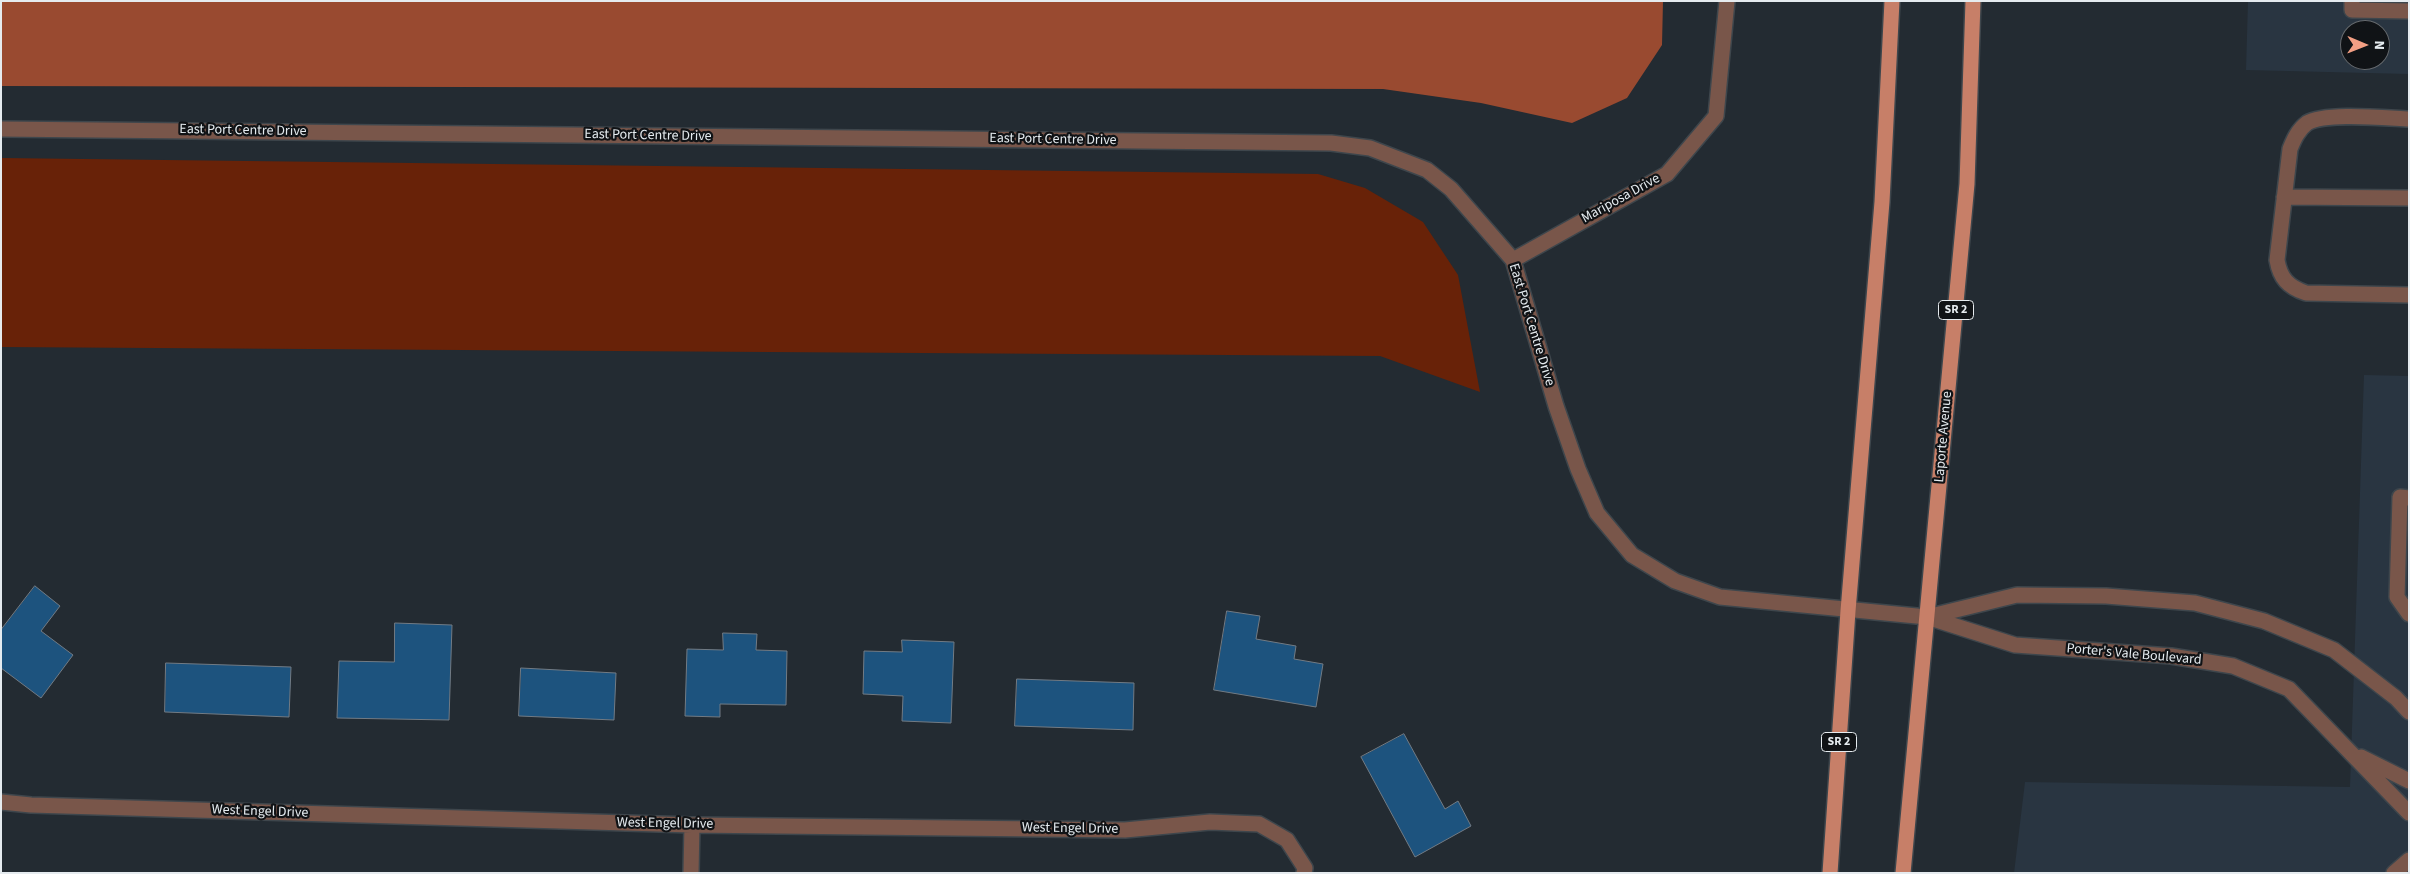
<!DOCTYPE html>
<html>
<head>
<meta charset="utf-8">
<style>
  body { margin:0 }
  #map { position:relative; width:2410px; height:874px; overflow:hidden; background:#232b32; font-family:"Source Sans 3",sans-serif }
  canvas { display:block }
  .frame { position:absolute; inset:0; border:2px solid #e5ebef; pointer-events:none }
  .north { position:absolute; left:2340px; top:20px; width:50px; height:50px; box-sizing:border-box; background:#101316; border:1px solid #65696d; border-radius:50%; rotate:91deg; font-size:14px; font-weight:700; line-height:20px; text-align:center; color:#e5ebef }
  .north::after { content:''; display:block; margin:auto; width:18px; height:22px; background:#f39f84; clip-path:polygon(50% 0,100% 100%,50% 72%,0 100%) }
</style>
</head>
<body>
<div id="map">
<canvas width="2410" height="874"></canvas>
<div class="frame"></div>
<div class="north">N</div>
</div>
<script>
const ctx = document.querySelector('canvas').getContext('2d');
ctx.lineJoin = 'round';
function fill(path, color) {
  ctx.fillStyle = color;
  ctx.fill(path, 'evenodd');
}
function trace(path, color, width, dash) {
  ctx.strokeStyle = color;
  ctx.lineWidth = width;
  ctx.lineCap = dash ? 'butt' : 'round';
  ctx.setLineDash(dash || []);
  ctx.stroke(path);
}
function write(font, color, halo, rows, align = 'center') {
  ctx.font = font + ' "Source Sans 3",sans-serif';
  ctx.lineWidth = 4.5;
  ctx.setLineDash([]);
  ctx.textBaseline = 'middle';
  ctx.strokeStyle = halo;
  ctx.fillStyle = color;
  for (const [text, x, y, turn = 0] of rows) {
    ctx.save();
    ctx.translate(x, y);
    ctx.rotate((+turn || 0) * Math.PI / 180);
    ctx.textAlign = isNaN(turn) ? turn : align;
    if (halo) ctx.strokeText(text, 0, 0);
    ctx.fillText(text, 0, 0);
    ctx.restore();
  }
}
fill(new Path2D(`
  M2248,1H2409V74L2246,70ZM2350,30H2380V60H2350Z
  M2364,375L2409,376V873H2014L2025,782L2350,787Z`), '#293541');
fill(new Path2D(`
  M1,158L1318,174L1365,188L1423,222L1458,275L1480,392L1380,356L1,347Z`), '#682208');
fill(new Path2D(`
  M1,1H1663L1662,45L1627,98L1572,123L1481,103L1383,89L1,86Z`), '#994a30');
const building = new Path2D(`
  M35,586L60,606L41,631L73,655L41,698L1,668V630Z
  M1227,611L1260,616L1256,639L1296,646L1294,659L1323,664L1316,707L1214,690Z
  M395,623L452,625L449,720L337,718L339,661L394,662Z
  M723,633L757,634L756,650L787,651L786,705L720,704V717L685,716L687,649L723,650Z
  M902,640L954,642L951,723L902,721L903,696L863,694L864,651L902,652Z
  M166,663L291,667L289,717L165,712Z
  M521,668L616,673L614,720L519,716Z
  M1017,679L1134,683L1133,730L1015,726Z
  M1404,734L1445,809L1458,801L1471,826L1415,857L1361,757Z`);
fill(building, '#1d537e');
trace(building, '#727b84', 1);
const minor = new Path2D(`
  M2352,1V10L2409,11
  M2409,119C2386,118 2325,112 2307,123C2298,130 2294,139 2290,149L2277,260C2280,278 2288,287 2306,293L2409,295
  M1,129L1331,143L1370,148L1427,170L1451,189L1513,260L1556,406L1578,469L1597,513L1632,555L1675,581L1720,597L1927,617L2015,645L2171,656L2233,666L2289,689L2409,813
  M2284,197L2409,198
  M1513,260L1667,174L1716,116L1727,1
  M2409,498L2400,497L2397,597L2409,614
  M1927,617L2017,595L2106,596L2195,603L2264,621L2334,650L2396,698L2409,712
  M2361,757L2409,781
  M1,802L31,805L692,825L1125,830L1210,822L1259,824L1287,840L1305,868L1304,873
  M691,873L692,825
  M2394,873L2409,860`);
const major = new Path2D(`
  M1830,873L1848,611L1882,202L1892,1
  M1903,873L1967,184L1973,1`);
trace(minor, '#3e464c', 18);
trace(major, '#3e464c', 18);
trace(minor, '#79564a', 15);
trace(major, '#c77f68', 15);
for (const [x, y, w] of [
  [1956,310,35],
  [1839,742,35]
]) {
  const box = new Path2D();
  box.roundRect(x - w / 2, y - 9.5, w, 19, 4);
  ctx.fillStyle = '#101316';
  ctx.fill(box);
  trace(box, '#e5ebef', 1);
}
write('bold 12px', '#e5ebef', null, [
  ["SR 2",1956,310],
  ["SR 2",1839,742]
]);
write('14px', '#e5ebef', '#101316', [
  ["East Port Centre Drive",243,131,1],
  ["East Port Centre Drive",648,136,1],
  ["East Port Centre Drive",1053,140,1],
  ["Mariposa Drive",1621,199,-29],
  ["East Port Centre Drive",1531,325,73],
  ["Laporte Avenue",1944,437,-85],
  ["Porter's Vale Boulevard",2134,655,5],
  ["West Engel Drive",260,812,2],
  ["West Engel Drive",665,824,1],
  ["West Engel Drive",1070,829,1]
]);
</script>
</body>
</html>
